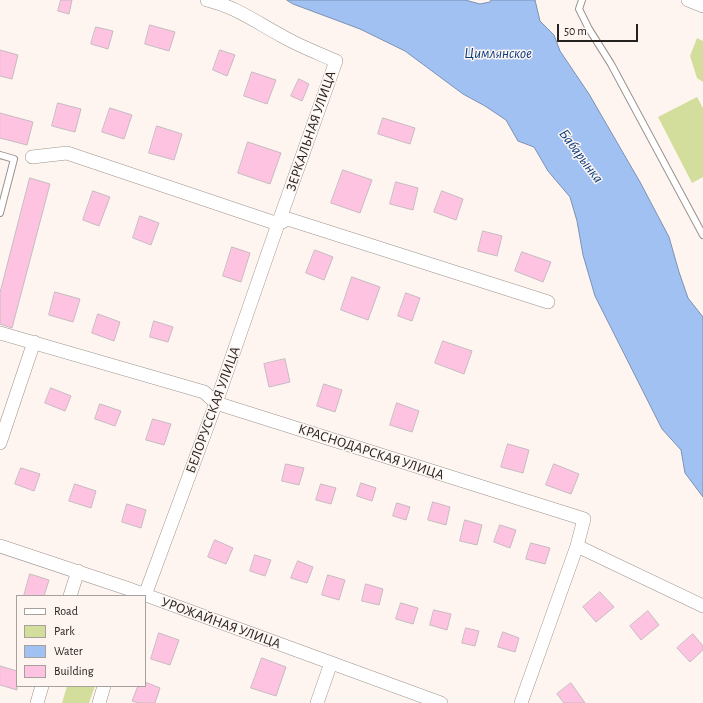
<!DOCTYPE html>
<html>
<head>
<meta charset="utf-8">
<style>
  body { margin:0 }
  #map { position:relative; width:703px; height:703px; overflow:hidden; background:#fef5f1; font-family:"Alegreya Sans",sans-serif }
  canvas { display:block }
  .legend { position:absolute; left:16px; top:595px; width:130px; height:92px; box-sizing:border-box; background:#fef5f1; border:1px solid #a7a19d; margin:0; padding:5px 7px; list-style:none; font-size:12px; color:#252220 }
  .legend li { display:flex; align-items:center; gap:8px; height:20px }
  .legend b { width:20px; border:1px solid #a7a19d }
  .scale { position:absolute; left:557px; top:24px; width:81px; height:18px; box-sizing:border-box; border:2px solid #252220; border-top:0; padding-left:5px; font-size:12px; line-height:14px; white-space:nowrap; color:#252220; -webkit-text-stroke:3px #fef5f1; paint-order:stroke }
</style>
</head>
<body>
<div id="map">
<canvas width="703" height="703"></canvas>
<ul class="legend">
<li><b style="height:5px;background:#fff"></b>Road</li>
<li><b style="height:11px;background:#d3de9d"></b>Park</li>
<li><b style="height:11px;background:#a0c1f2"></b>Water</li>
<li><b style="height:11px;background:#fec3e1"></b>Building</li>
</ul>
<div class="scale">50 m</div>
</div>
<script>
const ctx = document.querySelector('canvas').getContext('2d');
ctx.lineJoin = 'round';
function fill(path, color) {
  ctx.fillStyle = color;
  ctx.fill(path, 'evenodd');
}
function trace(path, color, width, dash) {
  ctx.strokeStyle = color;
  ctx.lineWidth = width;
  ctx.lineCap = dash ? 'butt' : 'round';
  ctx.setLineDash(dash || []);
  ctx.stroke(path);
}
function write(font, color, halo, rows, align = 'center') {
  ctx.font = font + ' "Alegreya Sans",sans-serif';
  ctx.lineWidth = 3;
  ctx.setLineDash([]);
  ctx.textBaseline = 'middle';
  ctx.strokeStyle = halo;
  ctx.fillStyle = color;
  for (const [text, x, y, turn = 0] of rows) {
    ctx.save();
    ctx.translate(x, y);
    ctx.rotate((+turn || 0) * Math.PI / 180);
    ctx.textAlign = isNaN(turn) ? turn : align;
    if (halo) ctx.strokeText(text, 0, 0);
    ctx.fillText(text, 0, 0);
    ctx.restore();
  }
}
fill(new Path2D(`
  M697,38L703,41V82L697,78L690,56Z
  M697,97L703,108V177L692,183L658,117Z
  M67,686H95L89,703H62Z`), '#d3de9d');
const water = new Path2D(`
  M287,0H465L480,4L490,2L491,0H535L540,21L554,35L560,51L589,94L640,182L669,237L679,272L688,298L703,317V497L685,473L681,450L662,429L595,296L583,255L577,221L570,197L548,171L534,147L518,141L506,120L485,106L463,94L405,51L360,29L293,4Z`);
fill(water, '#a0c1f2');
trace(water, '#7b91b3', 1);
const building = new Path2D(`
  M61,0H72L69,14L58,11Z
  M150,25L175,32L169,51L145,44Z
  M96,27L113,31L108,49L91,44Z
  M0,50L18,55L12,79L0,76Z
  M220,50L235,55L227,76L213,70Z
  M252,72L276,80L267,104L244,96Z
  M299,79L309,84L302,101L291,96Z
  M58,103L81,109L75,132L52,126Z
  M110,108L132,115L124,139L102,132Z
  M0,113L33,122L27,145L0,138Z
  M383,118L415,128L410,144L378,134Z
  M157,126L182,134L174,160L149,153Z
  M248,142L281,153L270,184L238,173Z
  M343,170L372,180L360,213L331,203Z
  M30,178L50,184L12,328L0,324V293Z
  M396,182L418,188L413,210L390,204Z
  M93,191L110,197L99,226L83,220Z
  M442,191L463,199L456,220L434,212Z
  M140,216L159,223L151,245L133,238Z
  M483,231L502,236L497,256L478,251Z
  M232,247L250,253L241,282L223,276Z
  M315,250L333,257L324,280L306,273Z
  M522,252L551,262L543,282L515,271Z
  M352,277L380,287L368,320L341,310Z
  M55,292L80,299L73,322L49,315Z
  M406,293L420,298L412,321L398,316Z
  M98,314L120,322L114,341L92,333Z
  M154,321L173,327L168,342L150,337Z
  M443,341L472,351L464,374L435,363Z
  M285,359L290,382L269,387L264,364Z
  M324,384L342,390L335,412L317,406Z
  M51,388L71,396L65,411L45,403Z
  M397,403L419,411L412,432L390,425Z
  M100,404L121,411L115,426L95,419Z
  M153,419L171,424L164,445L146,440Z
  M508,444L529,450L523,473L501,467Z
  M286,464L304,468L299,485L282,481Z
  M554,464L579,474L571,494L546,485Z
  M21,468L40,474L34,491L15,484Z
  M361,483L376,488L372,501L357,496Z
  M75,484L96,491L91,508L69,501Z
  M321,484L336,488L331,504L316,500Z
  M433,502L450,507L446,525L428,520Z
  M397,503L410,507L406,520L393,516Z
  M127,504L146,510L141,528L122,522Z
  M465,520L482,525L477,545L460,541Z
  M500,525L516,530L510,548L494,542Z
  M215,540L233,548L226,564L208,557Z
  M531,543L550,548L545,564L526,559Z
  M255,555L271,560L265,576L250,571Z
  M298,561L313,567L307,583L291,578Z
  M30,574L49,580L44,596H24Z
  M328,575L345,580L339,600L322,595Z
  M366,584L383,589L379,605L362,601Z
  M600,592L614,607L596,622L583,607Z
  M401,603L418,608L413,624L396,619Z
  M434,610L451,614L447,630L430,625Z
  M648,611L659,625L641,640L630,626Z
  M466,628L479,631L475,646L462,643Z
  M503,632L519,638L515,652L498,647Z
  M159,633L179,640L170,665L151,659Z
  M693,634L703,646V650L690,662L677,648Z
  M262,658L286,667L276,696L251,688Z
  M0,666L17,671V690L0,685Z
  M145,682L160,688L155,703H139L132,701L138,686H145Z
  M571,683L585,703H564L557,694Z`);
fill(building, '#fec3e1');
trace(building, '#c5bbc0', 1);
const lane = new Path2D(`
  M582,0L579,9L589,29L611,64L703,235
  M0,155L14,159L0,213`);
const street = new Path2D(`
  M207,0C236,7 256,22 282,36C299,46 318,53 336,61L278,224
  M688,0L703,6
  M32,157L67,153L278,224L216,403L145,595
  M278,224L288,219L548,302
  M0,333L204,392L216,403L584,519L577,546L703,606
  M0,443L34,342
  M0,546L132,590L441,703
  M70,596L78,571
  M37,703L42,686
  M99,703L104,686
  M317,703L331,663
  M521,703L577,546`);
trace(lane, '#9c938d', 8);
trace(street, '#9c938d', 14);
trace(lane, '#fff', 6);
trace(street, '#fff', 13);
write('14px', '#252220', '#fef5f1', [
  ["ЗЕРКАЛЬНАЯ УЛИЦА",311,131,-71],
  ["БЕЛОРУССКАЯ УЛИЦА",213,410,-70],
  ["КРАСНОДАРСКАЯ УЛИЦА",371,452,18],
  ["УРОЖАЙНАЯ УЛИЦА",221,623,20]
]);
write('italic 15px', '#033a7f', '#fef5f1', [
  ["Цимлянское",498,53],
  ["Бабарынка",581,156,53]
]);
</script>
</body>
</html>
